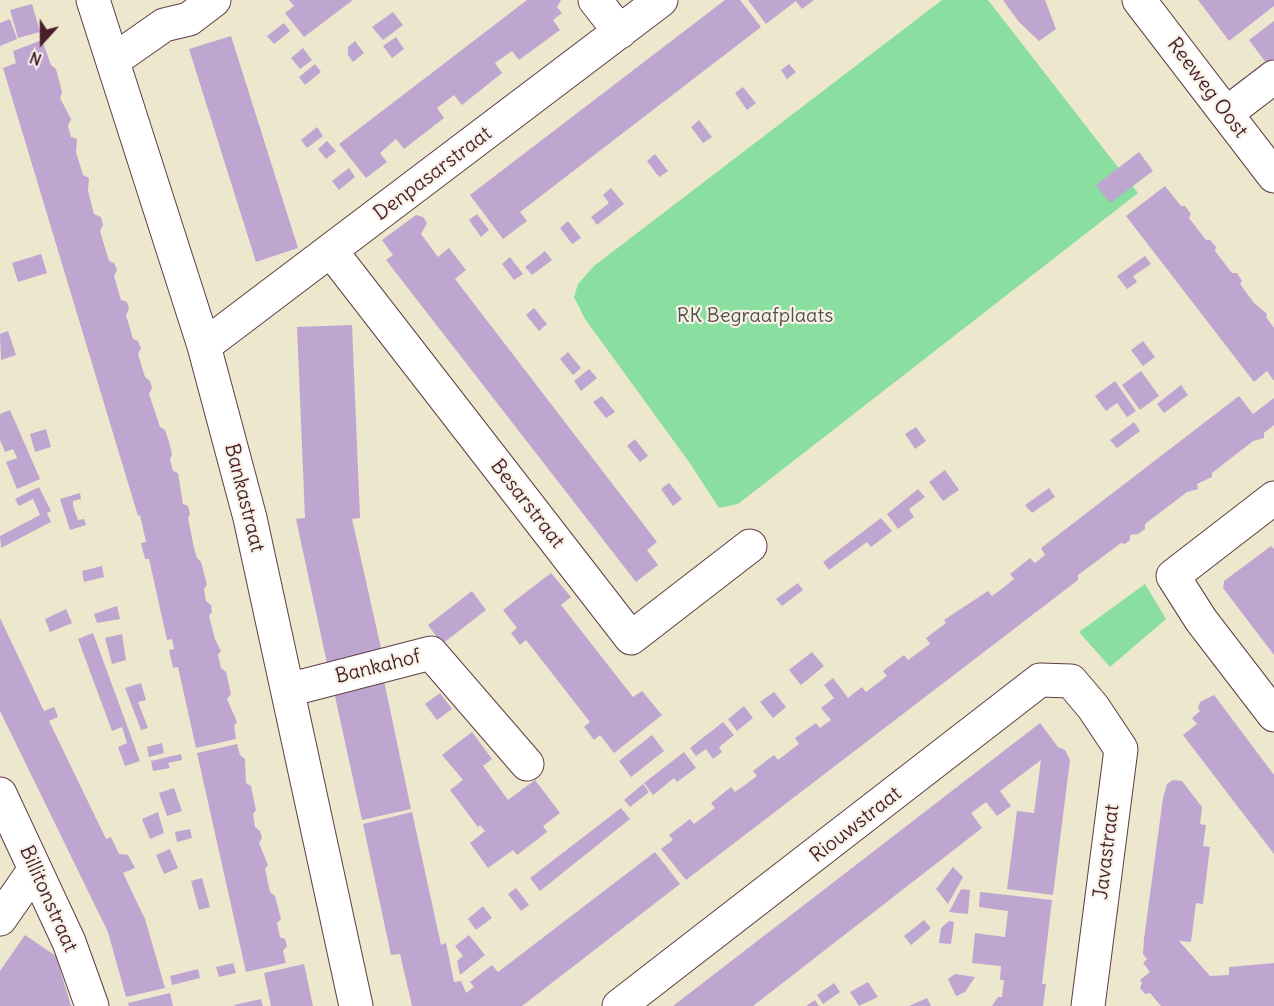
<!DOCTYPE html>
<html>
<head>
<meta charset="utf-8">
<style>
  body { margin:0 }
  #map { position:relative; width:1274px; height:1006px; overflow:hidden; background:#ede7cd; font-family:Delius,sans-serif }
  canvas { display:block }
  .north { position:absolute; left:12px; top:12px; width:60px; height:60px; -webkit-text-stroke:4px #f7f3e8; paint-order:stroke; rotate:201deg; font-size:16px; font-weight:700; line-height:24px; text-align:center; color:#4a1f2b }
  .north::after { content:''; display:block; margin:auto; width:21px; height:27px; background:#4a1f2b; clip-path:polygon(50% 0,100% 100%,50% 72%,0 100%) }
</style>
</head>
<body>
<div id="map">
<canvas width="1274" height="1006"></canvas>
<div class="north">N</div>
</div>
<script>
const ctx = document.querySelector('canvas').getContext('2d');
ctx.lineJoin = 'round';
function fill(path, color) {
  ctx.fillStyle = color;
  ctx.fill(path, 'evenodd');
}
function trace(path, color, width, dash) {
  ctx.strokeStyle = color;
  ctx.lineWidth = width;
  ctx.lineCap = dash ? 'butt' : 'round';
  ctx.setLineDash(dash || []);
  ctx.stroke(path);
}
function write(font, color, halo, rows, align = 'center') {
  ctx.font = font + ' Delius,sans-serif';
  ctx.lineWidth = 4.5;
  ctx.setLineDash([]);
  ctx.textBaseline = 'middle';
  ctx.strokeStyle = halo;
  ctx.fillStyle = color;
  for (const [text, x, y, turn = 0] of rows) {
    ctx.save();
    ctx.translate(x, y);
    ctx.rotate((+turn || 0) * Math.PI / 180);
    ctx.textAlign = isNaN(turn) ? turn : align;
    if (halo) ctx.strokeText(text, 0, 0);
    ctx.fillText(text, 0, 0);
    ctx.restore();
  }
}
fill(new Path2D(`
  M942,0H988L1138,193L738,504L719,508L689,462L585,319L574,297L578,284L594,266Z
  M1145,584L1166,619L1110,667L1079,632Z`), '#8adea0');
fill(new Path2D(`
  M289,0H353L304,37L285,13L294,6Z
  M527,0H561L557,7L562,13L553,20L560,30L519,60L512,51L495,63L502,73L462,105L454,95L437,108L444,118L404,149L396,139L380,153L387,162L366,178L339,144Z
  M725,0H740L761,27L520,212L527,221L503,239L470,195Z
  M748,0H814L802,9L796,1L766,24Z
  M1003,0H1045L1056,29L1039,41L1019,22Z
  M1198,0H1274V6L1229,41Z
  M32,4L40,32L18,38L10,10Z
  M393,12L403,25L383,40L372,27Z
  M10,19L17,39L0,46V23Z
  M1274,21V59L1267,64L1249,40Z
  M284,23L290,31L274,44L267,36Z
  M231,36L298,248L256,262L189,49Z
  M396,37L404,49L392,58L383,46Z
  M42,40L51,65L56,69L62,92L60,98L71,119L68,126L71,137L77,139L76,152L83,175L89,178L88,191L94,214L101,217L103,225L100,231L109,261L114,263L117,270L114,276L121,300L127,302L129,309L126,315L133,339L138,341L141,348L138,354L145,377L150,381L152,388L149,394L160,427L165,430L169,442L172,454L170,460L173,471L178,473L183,504L188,506L190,514L188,518L194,548L197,558L201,562L207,585L204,589L206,601L211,605L212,612L209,616L215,639L221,651L218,655L221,668L226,672L231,694L227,699L237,722L234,726L236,739L196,748L178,667L173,668L169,650L174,649L172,639L167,640L149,559H145L141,543L146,542L140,515L138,516L3,68L16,63L13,51Z
  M355,41L364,53L353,62L348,55V47Z
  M303,48L312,60L300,69L291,58Z
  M315,64L321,72L305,85L299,77Z
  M789,64L796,72L787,79L781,70Z
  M743,87L756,103L747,110L735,93Z
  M699,120L712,137L703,143L691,127Z
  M317,127L323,136L307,148L301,140Z
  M327,141L336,151L326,159L318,149Z
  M1139,152L1153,171L1110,203L1096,185Z
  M655,154L668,171L659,177L647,161Z
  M349,168L355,177L339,190L332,181Z
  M1165,186L1181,206H1185L1191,214L1189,218L1206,240H1210L1216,247L1215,251L1232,273H1237L1242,281L1240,284L1254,303L1267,314L1266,317L1274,328V381L1267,371L1254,382L1126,216Z
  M611,188L624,204L597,225L591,217L609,203L603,195Z
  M477,214L489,230L481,237L469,220Z
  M416,215L423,217L427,223L421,234L438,257L449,248L466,270L455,279L657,542L647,550L658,565L636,582L386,260L393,255L382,240Z
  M568,221L581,238L572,244L560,228Z
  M545,251L552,260L532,275L525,267Z
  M41,254L47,273L18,282L12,263Z
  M1145,256L1151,264L1133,276L1137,282L1127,289L1117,276Z
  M510,257L523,274L514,280L502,264Z
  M534,308L547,324L539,331L526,315Z
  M352,325L360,518L352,519L383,657L328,668L296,519L305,518L297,327Z
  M8,331L16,355L1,360L0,334Z
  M1143,341L1155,357L1143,366L1131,350Z
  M568,352L581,368L573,375L560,359Z
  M589,369L597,378L581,391L574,381Z
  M1141,371L1159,396L1140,410L1122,385Z
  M1115,381L1136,411L1127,417L1117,403L1106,411L1095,396Z
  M1181,385L1188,395L1164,413L1157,404Z
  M602,396L615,412L606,418L593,402Z
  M1239,396L1253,414L1274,398V425L1264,433V438L1253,441L1212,473V477L1197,484L1198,489L1187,492L1145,524V529L1138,534L1130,535V540L1125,544L1121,543L1078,575V580L686,880L661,849L673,840L669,835L690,819L694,824L715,808L711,803L731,787L735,792L745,785L757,776L753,771L774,755L778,760L799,744L795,738L816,723L820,728L831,720L821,708L834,698L824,685L833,678L848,698L862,687L866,692L887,676L883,671L904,655L908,660L930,644L926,638L946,623L944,620L988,591L992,596L1003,588L1014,579L1010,574L1030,558L1035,563L1045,555L1041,548Z
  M10,410L40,479L17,489L6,462L17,458L13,449L5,452L0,440V414Z
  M1134,422L1140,431L1117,448L1110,440Z
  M916,427L926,441L915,449L905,434Z
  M46,429L51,447L35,452L30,434Z
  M635,439L648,456L640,462L627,446Z
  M945,470L959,490L943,501L929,482Z
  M669,483L682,499L673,506L661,489Z
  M39,487L51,511L47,513L51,522L1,548L0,536L40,515L33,499L19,506L15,499Z
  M1049,488L1055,497L1032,513L1025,505Z
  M918,489L925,497L909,509L914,517L898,529L887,514Z
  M80,493L81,499L73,501V506L78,520L84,519L86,525L70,530L60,499Z
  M881,518L892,531L871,547L867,542L829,570L823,562Z
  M1271,546L1274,549V655L1223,588L1224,581Z
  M102,566L104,577L84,582L82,571Z
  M551,573L571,597L561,605L633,697L642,691L662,715L614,753L600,735L594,740L584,727L590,722L526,640L520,645L511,633L517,628L503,610Z
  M798,583L803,590L782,606L776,599Z
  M472,591L486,610L442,644L428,625Z
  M117,606L120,619L97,623L94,614Z
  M66,609L72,623L50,632L45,619Z
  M0,618L44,711L54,707L58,717L49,721L106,839L111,837L119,854L128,855L135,868L123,873L145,919L165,988L126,997L108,932L0,711Z
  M93,633L140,761L125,766L118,747L127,743L122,727L112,731L78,639Z
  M122,634L126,660L112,664L105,638Z
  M812,652L824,666L801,685L789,670Z
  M383,676L411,809L362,820L333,687Z
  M141,683L146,700L138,702L148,728L141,730L125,688Z
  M774,692L786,707L773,718L760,702Z
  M440,693L452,709L437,720L425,704Z
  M1214,695L1274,775V854L1183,735L1197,724L1192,718L1200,711L1198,708L1200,702Z
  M744,706L753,718L737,731L728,719Z
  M723,722L734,735L719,747L722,752L713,759L706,749L696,756L690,748Z
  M1040,723L1058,747L1065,750L1070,760L1053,895L1007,889L1017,811L1034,813L1041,760L1000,791L1011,806L997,816L986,802L971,813L982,828L753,1006H673Z
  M472,732L492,759L483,766L508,800L535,780L560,813L543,826L547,832L517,855L513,850L488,868L470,843L485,831L480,825L478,827L450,790L463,780L442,755Z
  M652,735L664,751L631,777L619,761Z
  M162,743L164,753L149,757L147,747Z
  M237,744L240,755L245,759L246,783L251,786L256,810L253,814L255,827L260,831L262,838L259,843L268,865L265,869L270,892L275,896L281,919L277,923L280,937L285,939L287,946L283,951L286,963L246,972L197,753Z
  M684,752L696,768L677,782L674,778L653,795L644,783Z
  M181,754L182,760L168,763L170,768L153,771L151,761Z
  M1173,780L1182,781L1202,807L1200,824L1206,825L1203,846L1210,847L1203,904L1196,903L1191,942L1179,941L1210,976L1229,975V967L1274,963V1006H1161L1150,993L1145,994L1140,988L1142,983L1140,980L1150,972L1143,963L1147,959L1143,954L1144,939L1163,798L1167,784Z
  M643,784L649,792L630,807L624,800Z
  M174,788L182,811L167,816L159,793Z
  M621,808L630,819L540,891L530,878Z
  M158,812L164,833L150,839L142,819Z
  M412,812L441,945L446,943L454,982L461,981L466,993L474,987L470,982L492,965L498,972L655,852L680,884L522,1006H412L400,954L391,955L363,824Z
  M190,829L192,838L177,842L175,832Z
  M170,849L178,868L164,874L156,855Z
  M953,867L963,877L948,904L936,889Z
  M202,878L210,907L199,910L191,881Z
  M516,888L529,905L521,911L508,894Z
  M961,889L970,890L968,914L949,912Z
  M980,892L1052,900L1042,984H1046L1043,1006H992L998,997H1002L1004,980H1000L1001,966L972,963L975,933L1005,937L1008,911L979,907Z
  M483,906L492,918L476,930L468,919Z
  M924,920L931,928L911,945L904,936Z
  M949,921L954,922L951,944L939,943L941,928Z
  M25,935L56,956L71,1006H0V971Z
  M469,935L485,955L460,975L457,961L463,956L455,946Z
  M233,963L236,973L219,977L216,967Z
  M304,964L313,1006H271L264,973Z
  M198,969L200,978L172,985L170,976Z
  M955,974L975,977L965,992L956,996L948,979Z
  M868,982L878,997L859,1006L850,992Z
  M834,983L840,992L823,1004L817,995Z
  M170,993L173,1006H129L128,1003Z
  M927,998L931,1006H909Z
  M261,999L263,1006H235L234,1005Z
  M815,1000L819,1006H806Z`), '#bfa6d1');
const street = new Path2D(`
  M93,0L204,346L250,518L356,1006
  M595,0L620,32
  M114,60L164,25L189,19L214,0
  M1227,113L1274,77
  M331,251L631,638L750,546
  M204,346L661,0
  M1274,498L1173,576L1201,620L1274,715
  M288,690L431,653L527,764
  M0,794L69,942L92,1006
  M0,919L35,869
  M619,1006L1040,680L1071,681L1093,707L1121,749L1088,1006`);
const secondary = new Path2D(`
  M1139,0L1274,176`);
trace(street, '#623d43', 35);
trace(secondary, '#623d43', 35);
trace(street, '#fff', 33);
trace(secondary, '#fff', 33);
write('20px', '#4a1f2b', '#f7f3e8', [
  ["Reeweg Oost",1207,88,53],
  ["Denpasarstraat",433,174,-37],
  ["Bankastraat",244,498,76],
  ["Besarstraat",527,504,52],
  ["Bankahof",378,667,-14],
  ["Riouwstraat",856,825,-38],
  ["Javastraat",1107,852,-83],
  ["Billitonstraat",48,899,66]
]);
write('20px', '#5a4f48', '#f7f3e8', [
  ["RK Begraafplaats",755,316]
]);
</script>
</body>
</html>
